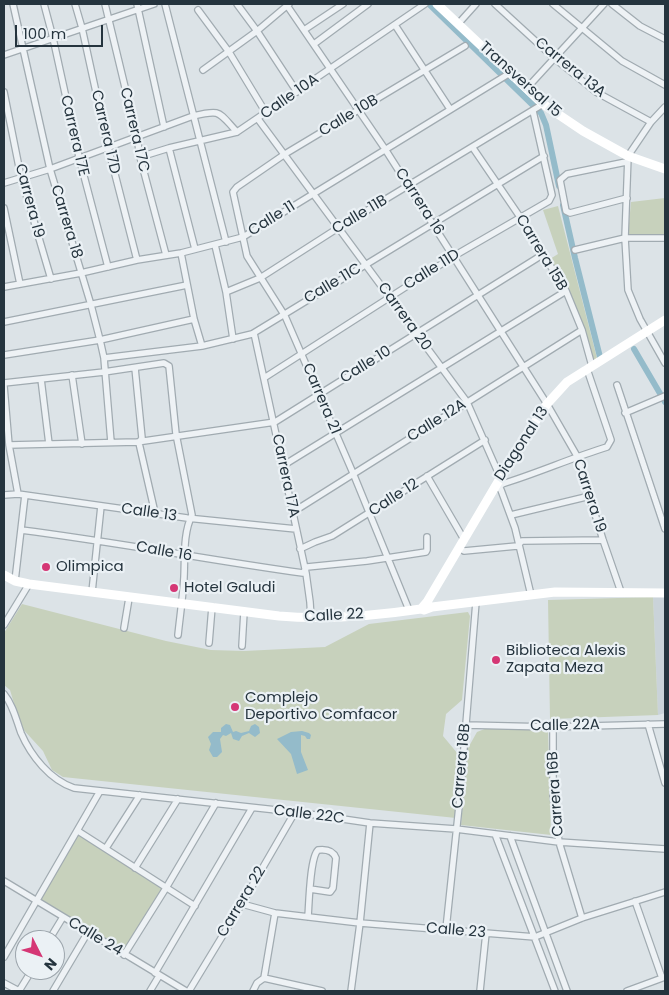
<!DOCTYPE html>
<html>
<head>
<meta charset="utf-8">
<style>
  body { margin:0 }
  #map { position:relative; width:669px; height:995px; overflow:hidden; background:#dce3e7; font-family:Poppins,sans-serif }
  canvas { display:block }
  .frame { position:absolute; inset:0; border:5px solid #25343e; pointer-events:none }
  .north { position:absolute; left:15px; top:930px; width:50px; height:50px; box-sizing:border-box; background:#ebf1f5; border:1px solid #9ca5ac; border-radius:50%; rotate:131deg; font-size:14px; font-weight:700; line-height:20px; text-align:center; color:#25343e }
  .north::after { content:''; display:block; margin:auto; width:18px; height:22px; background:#d53775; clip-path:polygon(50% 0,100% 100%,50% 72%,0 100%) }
  .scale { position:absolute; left:15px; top:25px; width:88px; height:22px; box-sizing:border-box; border:2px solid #25343e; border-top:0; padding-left:6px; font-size:15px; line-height:18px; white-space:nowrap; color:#25343e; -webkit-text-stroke:4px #ebf1f5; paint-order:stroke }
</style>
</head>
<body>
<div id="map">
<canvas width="669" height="995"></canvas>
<div class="frame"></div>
<div class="north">N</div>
<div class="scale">100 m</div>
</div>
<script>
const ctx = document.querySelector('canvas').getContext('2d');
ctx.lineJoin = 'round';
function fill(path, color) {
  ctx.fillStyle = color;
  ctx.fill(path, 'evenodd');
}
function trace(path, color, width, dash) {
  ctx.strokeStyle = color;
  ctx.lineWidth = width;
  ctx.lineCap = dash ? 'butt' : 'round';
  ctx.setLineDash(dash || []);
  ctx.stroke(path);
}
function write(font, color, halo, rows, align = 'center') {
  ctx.font = font + ' Poppins,sans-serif';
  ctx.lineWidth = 4.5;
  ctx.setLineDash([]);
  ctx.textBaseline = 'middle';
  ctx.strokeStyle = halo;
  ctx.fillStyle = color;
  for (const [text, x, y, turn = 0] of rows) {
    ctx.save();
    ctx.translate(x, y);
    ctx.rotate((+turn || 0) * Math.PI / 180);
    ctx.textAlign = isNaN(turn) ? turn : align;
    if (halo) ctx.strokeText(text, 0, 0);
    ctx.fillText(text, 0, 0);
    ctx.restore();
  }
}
fill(new Path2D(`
  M653,597H665V713L658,715Z`), '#cad3d9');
fill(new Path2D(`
  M665,198V234H628L631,202Z
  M558,206L597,358L594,360C583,324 569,292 550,259L558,254L543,210Z
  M653,597L658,715L550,719L548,600Z
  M22,604L166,641L211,650L244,651L325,647L369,624L468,612L470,616L462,700L446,714L443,736L458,754L453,791L456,818L63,777L52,770L43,751L21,727L10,690L4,685V633Z
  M487,728L548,730L551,835L461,825L468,748L477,732Z
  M78,831L166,888L124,955L37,901Z`), '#c7d1bc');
fill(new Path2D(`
  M226,724L230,725L233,732L236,731L241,733L249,731L251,726L255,724L259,727L260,733L255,737L249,733L242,736L239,741L233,739L231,733L226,736L223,735L220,739L222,752L217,757H213L209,750L211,744L208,737L213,732H221V728Z
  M302,731L309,733L311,735L310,739H307L305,736L301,735V752L308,770L297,774L291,754L277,739L291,732Z`), '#94bbca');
trace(new Path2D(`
  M429,4L541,113L546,125L559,186
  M563,205L575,258L600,357
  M634,349L665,402`), '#94bbca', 6);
const street = new Path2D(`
  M13,4L50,169L91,305L100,340L104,358L111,442
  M44,4L53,38L79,157L108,267
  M75,4L82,28L108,147L137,260
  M105,4L137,137L140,157L166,255
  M137,4L164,127
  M165,4L226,242
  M237,4L257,31L297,92
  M286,4L385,149L547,404L577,456L603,540L621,592
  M495,4L554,58L596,92L651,122
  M553,4L622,61L665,85
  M612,4L640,26L665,39
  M198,10L229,52L266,113
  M458,24L476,4
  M395,25L450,109
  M304,30L343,4
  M314,44L368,4
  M4,55L154,4
  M203,70L257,31L289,4
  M527,88L604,4
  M4,92L21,177L51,279
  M665,107L651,122L628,156L625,238L628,290L640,319L665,363
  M258,119L467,402L497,470L502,474
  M169,148L195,249
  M473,148L520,217L566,291L582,330L592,366
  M140,157L169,148L237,132L425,4
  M626,162L567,174L560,180L566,211L570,213L627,198
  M4,183L50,169L193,116C222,109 218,112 237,132
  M4,208L20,284
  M215,245L226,292L233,339
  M575,250L625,238H665
  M181,253L194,319L202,346
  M4,287L81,273L137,260L181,253L243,237L510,73
  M226,292L260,278L338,228L543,104
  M4,322L187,285
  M254,333L306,573L310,602L311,619
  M4,355L100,340L194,319
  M104,358L202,346L252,334L544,156
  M135,368L142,438L139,443L155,513
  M72,375L82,444
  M264,378L454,256L549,201L552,195L533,111
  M41,379L49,444
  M4,383L104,372L164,363L169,366L176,434L192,515C183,533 185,557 184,577C183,596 180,616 178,635
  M617,385L665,529
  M4,386L9,445L18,494
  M625,413L665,396
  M9,445L137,442L275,422L542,255
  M284,465L566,291
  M427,476L462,536L465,538
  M497,486L501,490L515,528L531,595
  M500,487L502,484C538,473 571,458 607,447L611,440L587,369
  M4,495L18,494L187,518L296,529
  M293,512L582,330
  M511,515L590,496
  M21,530C116,542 209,560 303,573L307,567L367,561L426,552L427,550V537
  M459,548L464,551L517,546L522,541L603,540
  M300,549L315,542L332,536L485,440
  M15,581L25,495
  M92,592L101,506
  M409,610L353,473L285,316L247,256L233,192L237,187L285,154L465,46
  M4,625L29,584
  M124,628L129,598
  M209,643L212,607
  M242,646L244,612
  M4,694C13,705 16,719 21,733C31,756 50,780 74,788L295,812L370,823L456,829L559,842L665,849
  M648,724L665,783
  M466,725L550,727L665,724
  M553,726V795L559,842L582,918
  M78,831L195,906
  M495,834L555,991
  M510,836L567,991
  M106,848L140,795
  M135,868L178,799
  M4,881L186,991
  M635,901L662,978
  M242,904L275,913L360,923L535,937L582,918L665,892
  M308,917C309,904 310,857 318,850C326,849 333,850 336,858L333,888L330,892L310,889
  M446,929L460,797L476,602
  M49,940L63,917
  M124,955L166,888L216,803
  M4,957L100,791
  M155,973L252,808
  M264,978L275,913
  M4,983L19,991
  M19,991L32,970
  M53,991L88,932
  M150,991L159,976
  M189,991L237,912L295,812
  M253,991L257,983L264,978L322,991
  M351,991L360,923L370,823
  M480,991L486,933
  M627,991L665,977`);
trace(street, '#a1abb1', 8);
trace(street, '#eef2f5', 5.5);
trace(new Path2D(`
  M437,4L543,104L583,131L628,156L665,169
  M4,575L15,581L29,584L279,616C326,620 374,616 421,609L424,610L432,607L555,592L665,593
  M421,609L427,602L521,443L547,404L567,382L665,320`), '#fff', 9);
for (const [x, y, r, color] of [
  [46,567,5,"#d53775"],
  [174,588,5,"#d53775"],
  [496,660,5,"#d53775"],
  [235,707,5,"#d53775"]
]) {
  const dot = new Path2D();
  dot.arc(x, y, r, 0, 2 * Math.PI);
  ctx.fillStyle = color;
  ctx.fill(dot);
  trace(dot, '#ebf1f5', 2);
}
write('15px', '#25343e', '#ebf1f5', [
  ["Carrera 13A",570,68,39],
  ["Transversal 15",520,80,42],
  ["Calle 10A",290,97,-35],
  ["Calle 10B",349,116,-31],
  ["Carrera 17C",134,130,77],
  ["Carrera 17D",105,132,77],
  ["Carrera 17E",74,136,77],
  ["Carrera 19",29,201,75],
  ["Carrera 16",419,202,57],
  ["Calle 11B",360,215,-31],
  ["Calle 11",272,219,-32],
  ["Carrera 18",66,222,73],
  ["Carrera 15B",541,253,59],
  ["Calle 11D",432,270,-32],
  ["Calle 11C",333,284,-31],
  ["Carrera 20",404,317,54],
  ["Calle 10",366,365,-32],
  ["Carrera 21",321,399,67],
  ["Calle 12A",437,421,-32],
  ["Diagonal 13",522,444,-57],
  ["Carrera 17A",285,476,78],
  ["Carrera 19",589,496,72],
  ["Calle 12",394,498,-33],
  ["Calle 13",149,513,8],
  ["Calle 16",164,552,10],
  ["Calle 22",334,616,-3],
  ["Calle 22A",565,726,-1],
  ["Carrera 18B",462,766,-85],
  ["Carrera 16B",556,794,-94],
  ["Calle 22C",309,815,7],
  ["Carrera 22",242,902,-59],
  ["Calle 23",456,931,5],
  ["Calle 24",95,937,31]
]);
write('15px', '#25343e', '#ebf1f5', [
  ["Olimpica",56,567],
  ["Hotel Galudi",184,588],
  ["Biblioteca Alexis",506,651],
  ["Zapata Meza",506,668],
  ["Complejo",245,698],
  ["Deportivo Comfacor",245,715]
], 'left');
</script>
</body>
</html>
